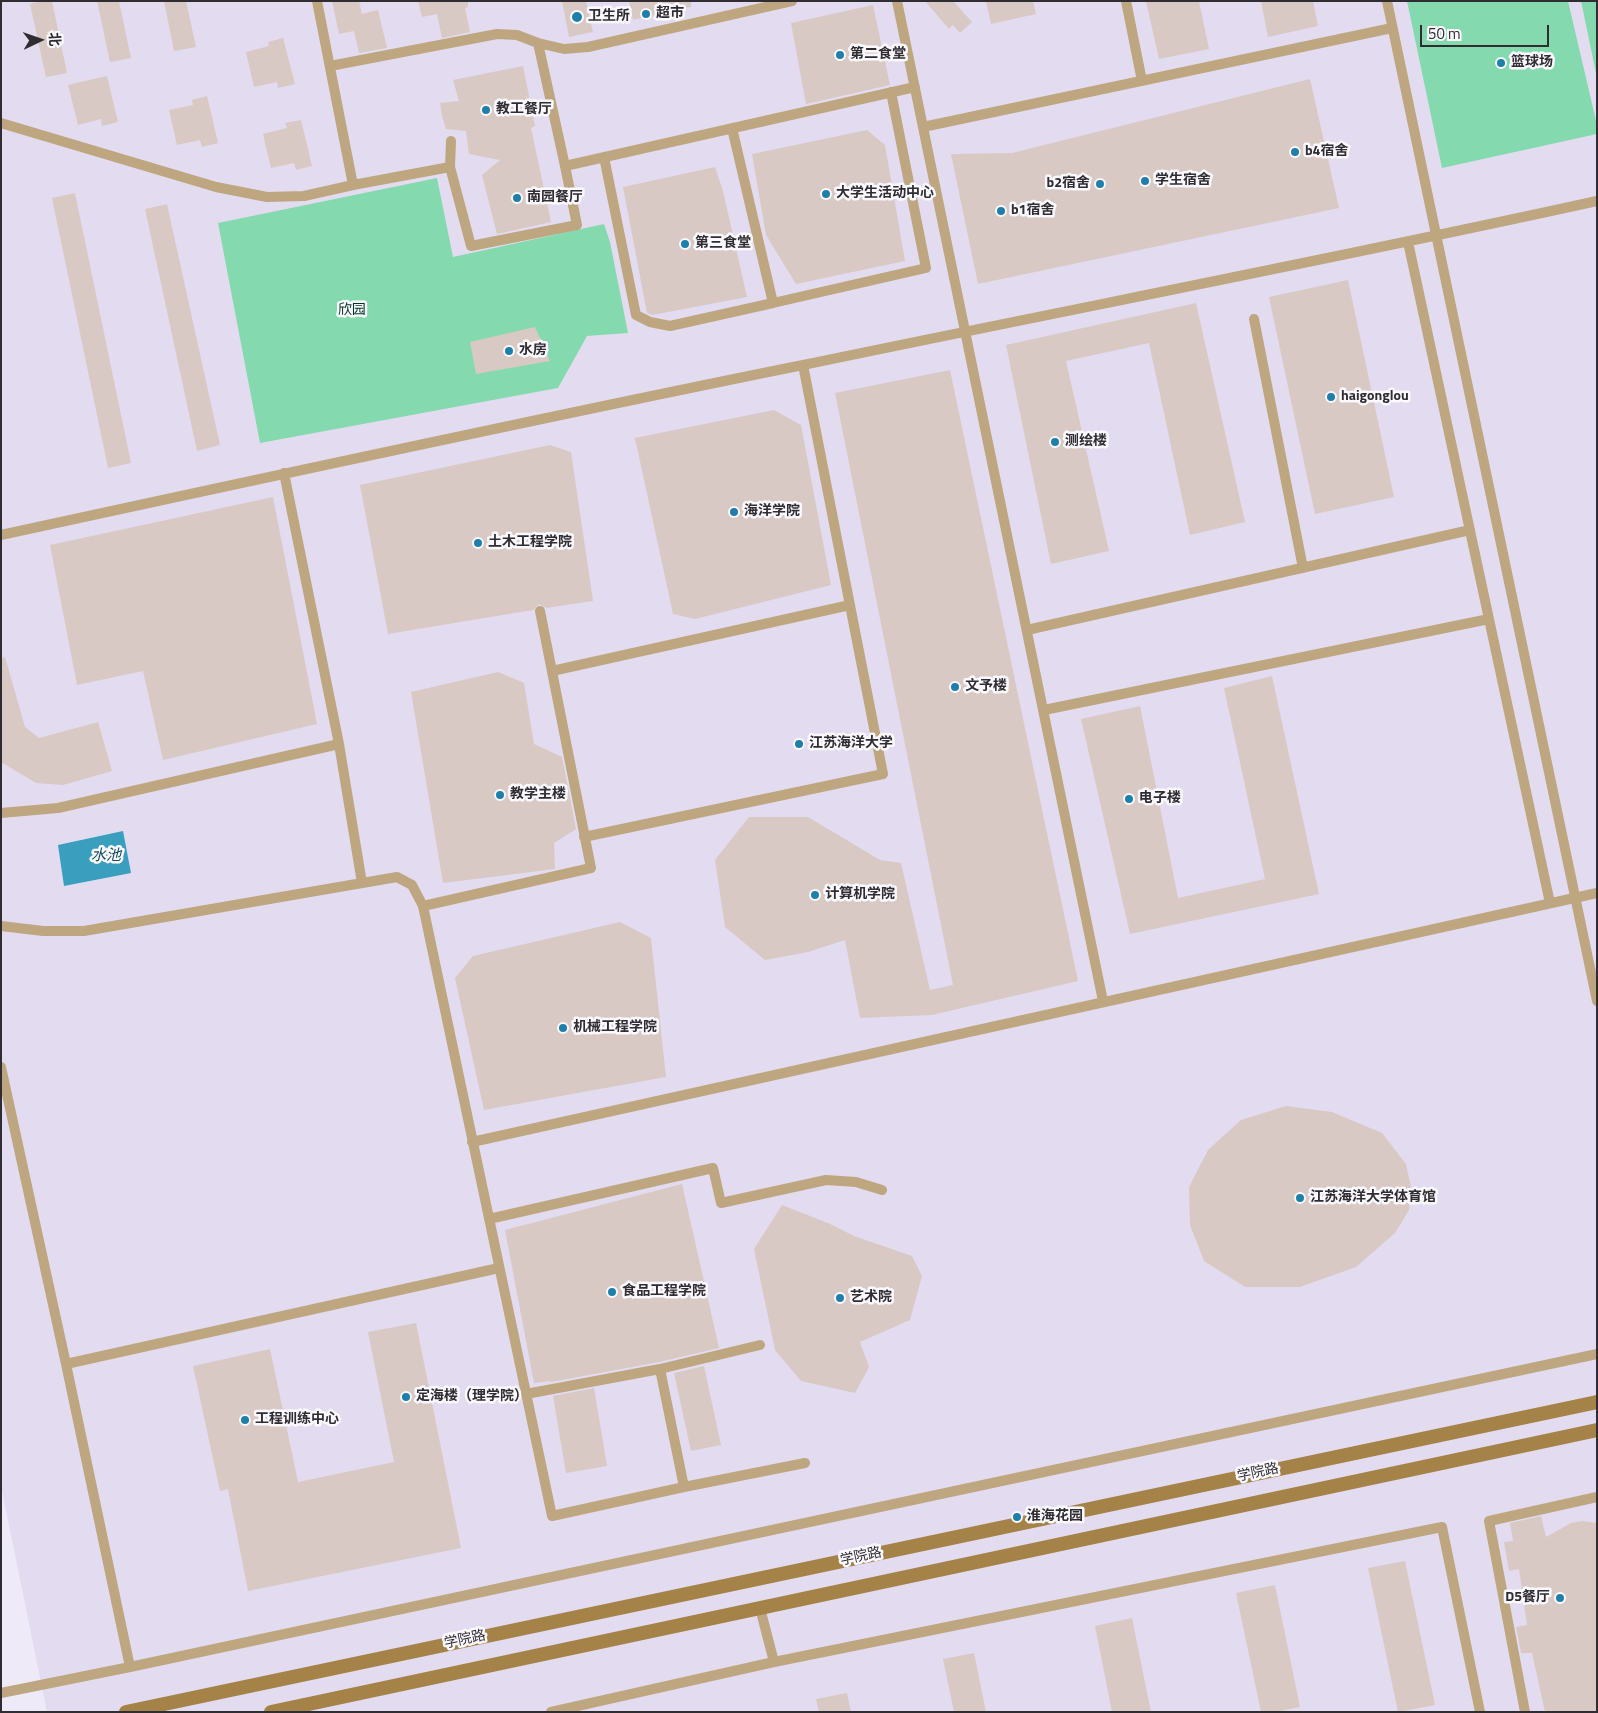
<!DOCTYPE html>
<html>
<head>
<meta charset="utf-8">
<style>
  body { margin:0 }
  #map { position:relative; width:1598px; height:1713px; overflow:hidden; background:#eeeaf7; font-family:"Titillium Web","Noto Sans SC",sans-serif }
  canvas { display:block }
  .frame { position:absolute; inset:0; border:2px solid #2f2d32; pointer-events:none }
  .north { position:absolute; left:15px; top:15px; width:50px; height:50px; -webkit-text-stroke:4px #fbf9fe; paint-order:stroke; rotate:87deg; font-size:14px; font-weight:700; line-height:20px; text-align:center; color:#2f2d32 }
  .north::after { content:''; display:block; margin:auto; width:18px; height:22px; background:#2f2d32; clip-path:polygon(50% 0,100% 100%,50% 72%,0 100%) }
  .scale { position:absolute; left:1420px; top:25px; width:129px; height:22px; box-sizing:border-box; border:2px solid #2f2d32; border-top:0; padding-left:6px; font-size:15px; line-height:18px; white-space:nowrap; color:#2f2d32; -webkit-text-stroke:4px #fbf9fe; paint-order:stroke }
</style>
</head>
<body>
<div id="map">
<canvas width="1598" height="1713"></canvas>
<div class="frame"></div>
<div class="north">北</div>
<div class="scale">50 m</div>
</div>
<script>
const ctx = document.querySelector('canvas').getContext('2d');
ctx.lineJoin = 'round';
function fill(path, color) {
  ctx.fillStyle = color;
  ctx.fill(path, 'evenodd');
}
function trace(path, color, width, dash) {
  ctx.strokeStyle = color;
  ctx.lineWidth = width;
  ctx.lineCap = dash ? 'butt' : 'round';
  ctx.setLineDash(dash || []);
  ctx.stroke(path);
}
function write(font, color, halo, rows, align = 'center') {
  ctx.font = font + ' "Titillium Web","Noto Sans SC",sans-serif';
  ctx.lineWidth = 5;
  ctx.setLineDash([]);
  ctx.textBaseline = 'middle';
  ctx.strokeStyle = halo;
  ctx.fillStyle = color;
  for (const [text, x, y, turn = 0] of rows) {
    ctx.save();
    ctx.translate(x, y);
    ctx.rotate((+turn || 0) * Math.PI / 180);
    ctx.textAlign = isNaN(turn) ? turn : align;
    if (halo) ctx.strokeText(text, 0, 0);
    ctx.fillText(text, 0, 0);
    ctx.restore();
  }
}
fill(new Path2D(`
  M1,1H1597V1712H47L1,1486Z`), '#e3dcf0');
fill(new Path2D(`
  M1407,1H1568L1597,125V134L1442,168Z
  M1581,1H1597V78Z
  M437,178L453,257L604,224L610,242L628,333L587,336L558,388L260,443L218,223Z`), '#84daae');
fill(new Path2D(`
  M123,831L131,873L64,886L58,845Z`), '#3a9ebf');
fill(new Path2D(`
  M41,1H52L67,73L46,77L30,4Z
  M97,1H119L131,58L110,62Z
  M164,1H186L196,47L174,51Z
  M332,1H359L362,14L378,10L387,48L359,53L354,31L339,34Z
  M418,1H468V7L465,8L470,32L442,38L437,14L422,17Z
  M562,1H586L593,32L569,37Z
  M629,1H691V7L633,20Z
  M925,1H953L972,22L960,33L953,25L949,29Z
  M986,1H1033L1036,14L991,24Z
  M1146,1H1199L1209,49L1159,59Z
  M1261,1H1313L1318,26L1268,37Z
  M873,5L890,85L806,104L791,23Z
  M283,38L295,84L278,88L277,82L254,87L246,52L269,46L268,42Z
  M523,66L535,126L531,128L551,222L497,234L482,175L500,160L469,154L466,131L446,129L442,116L440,103L459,101L453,80Z
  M107,76L118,122L102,126L101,119L78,125L68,85Z
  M1310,79L1339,208L978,284L951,154L1012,153Z
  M207,96L218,143L202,147L200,140L177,145L169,110L193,105L192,100Z
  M301,120L312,166L296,170L294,163L271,168L263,134L287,128L285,123Z
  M867,130L885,145L905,261L796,284L766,235L752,154Z
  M715,167L723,191L747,297L652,315L647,313L623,187Z
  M75,193L131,463L108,468L52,198Z
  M167,204L220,445L197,451L145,209Z
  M1348,280L1394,497L1315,514L1269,297Z
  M1196,303L1245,522L1190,535L1149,343L1066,361L1109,551L1051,564L1006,345Z
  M535,327L550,361L476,374L470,342Z
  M950,370L1078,981L932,1015L860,1018L845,940L808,952L765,960L725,927L715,860L749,817H808L880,860L901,863L930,990L953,985L835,393Z
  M774,410L801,425L831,585L695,619L673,614L635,438Z
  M550,445L571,452L593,601L546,608L539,604L533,610L388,634L360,485Z
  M273,497L317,724L163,760L143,671L77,685L50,545Z
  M5,657L25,727L39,738L98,722L112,771L63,785L36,783L1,762V658Z
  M498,672L524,683L534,744L562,757L576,829L554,843L555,869L443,883L411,692Z
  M1272,676L1319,894L1130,934L1081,719L1140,706L1178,898L1265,879L1224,688Z
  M620,922L651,938L666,1077L484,1110L455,978L473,956Z
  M1286,1106L1332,1112L1382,1133L1406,1164L1411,1187L1409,1210L1395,1233L1356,1267L1300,1287H1245L1204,1261L1190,1225L1189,1187L1208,1150L1241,1120Z
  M682,1184L719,1348L659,1362L551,1382L550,1381L534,1383L505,1230Z
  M782,1205L828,1223L854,1236L912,1256L922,1276L910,1320L860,1342L869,1367L855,1393L801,1381L775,1350L754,1249Z
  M416,1323L461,1548L248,1591L228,1489L220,1491L193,1366L270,1349L298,1482L394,1462L368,1332Z
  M704,1366L721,1445L691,1451L674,1373Z
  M594,1388L607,1466L566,1473L553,1396Z
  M1541,1516L1546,1537L1571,1523L1582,1521L1597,1523V1712H1545L1532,1653H1521L1516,1627L1527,1625L1519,1569L1509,1571L1504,1542L1513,1541L1510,1523Z
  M1405,1561L1435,1705L1398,1712L1368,1568Z
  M1275,1585L1300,1707L1275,1712H1261L1236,1593Z
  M1132,1618L1151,1712H1112L1095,1626Z
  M974,1653L986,1712H954L943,1659Z
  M847,1693L851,1712H819L816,1699Z`), '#d8c9c4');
trace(new Path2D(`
  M317,1L353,185L450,167
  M897,1L1103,1001
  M1126,1L1142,81
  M1387,1L1597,1001
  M538,43L565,166L915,87
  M330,66L497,34L517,35L538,43L564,49L588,47L792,1
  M1,123L216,187L267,197L304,196L353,185
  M923,127L1392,28
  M732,128L773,303L926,268L891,92
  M451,141L450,167L471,246L577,225L565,166
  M604,157L636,315L650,322L670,326L773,303
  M1408,242L1550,903
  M1254,319L1303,568
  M1,535C268,477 535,419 803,365C1067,310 1333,259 1597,201
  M1027,630L1470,530
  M552,671L850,605
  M1044,710L1489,619
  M339,744L362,883
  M1,813L58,808L339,744L284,473
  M584,837L883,774L803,365
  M423,906L591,868L540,611
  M1,926L43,931H84L397,877L412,885L423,906L552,1516L684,1487
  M1,1067L66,1364L499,1268
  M472,1142L1597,893
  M489,1219L713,1168L721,1203L826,1180L856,1182L882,1190
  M66,1364L130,1667
  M660,1369L684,1487L805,1463
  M526,1394L660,1369L760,1345
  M760,1608L774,1662
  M1,1693L130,1667L1597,1354
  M551,1712L774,1662L1442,1527L1480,1712
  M1525,1712L1489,1521L1597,1497`), '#bda680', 10);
trace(new Path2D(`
  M126,1712L1597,1402
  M271,1712L1597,1430`), '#a48248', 14);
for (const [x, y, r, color] of [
  [646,14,5,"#1f7fab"],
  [577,17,6,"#1f7fab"],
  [840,55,5,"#1f7fab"],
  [1501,63,5,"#1f7fab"],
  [486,110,5,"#1f7fab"],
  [1295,152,5,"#1f7fab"],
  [1145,181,5,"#1f7fab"],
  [1100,184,5,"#1f7fab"],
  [826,194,5,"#1f7fab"],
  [517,198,5,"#1f7fab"],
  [1001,211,5,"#1f7fab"],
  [685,244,5,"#1f7fab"],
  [509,351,5,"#1f7fab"],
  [1331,397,5,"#1f7fab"],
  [1055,442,5,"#1f7fab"],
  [734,512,5,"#1f7fab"],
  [478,543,5,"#1f7fab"],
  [955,687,5,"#1f7fab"],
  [799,744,5,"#1f7fab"],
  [500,795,5,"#1f7fab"],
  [1129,799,5,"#1f7fab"],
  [815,895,5,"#1f7fab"],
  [563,1028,5,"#1f7fab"],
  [1300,1198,5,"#1f7fab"],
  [612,1292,5,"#1f7fab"],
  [840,1298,5,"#1f7fab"],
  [406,1397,5,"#1f7fab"],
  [245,1420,5,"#1f7fab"],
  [1017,1517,5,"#1f7fab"],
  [1560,1598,5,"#1f7fab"]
]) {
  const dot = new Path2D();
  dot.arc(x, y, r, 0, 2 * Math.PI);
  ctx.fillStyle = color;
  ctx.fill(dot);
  trace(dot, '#fbf9fe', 2);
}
write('bold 14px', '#2f2d32', '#fbf9fe', [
  ["超市",656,14],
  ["卫生所",588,17],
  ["第二食堂",850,55],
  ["篮球场",1511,63],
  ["教工餐厅",496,110],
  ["b4宿舍",1305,152],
  ["学生宿舍",1155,181],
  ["b2宿舍",1090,184,"right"],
  ["大学生活动中心",836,194],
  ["南园餐厅",527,198],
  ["b1宿舍",1011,211],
  ["第三食堂",695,244],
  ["水房",519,351],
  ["haigonglou",1341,397],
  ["测绘楼",1065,442],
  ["海洋学院",744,512],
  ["土木工程学院",488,543],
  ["文予楼",965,687],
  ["江苏海洋大学",809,744],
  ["教学主楼",510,795],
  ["电子楼",1139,799],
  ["计算机学院",825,895],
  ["机械工程学院",573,1028],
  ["江苏海洋大学体育馆",1310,1198],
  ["食品工程学院",622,1292],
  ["艺术院",850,1298],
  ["定海楼（理学院）",416,1397],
  ["工程训练中心",255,1420],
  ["淮海花园",1027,1517],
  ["D5餐厅",1550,1598,"right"]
], 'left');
write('14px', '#01341f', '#fbf9fe', [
  ["欣园",352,311]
]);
write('14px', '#2f2d32', '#fbf9fe', [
  ["学院路",1258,1473,-12],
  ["学院路",861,1557,-12],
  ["学院路",465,1640,-12]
]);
write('italic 15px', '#144c5e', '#fbf9fe', [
  ["水池",106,856]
]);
</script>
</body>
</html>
